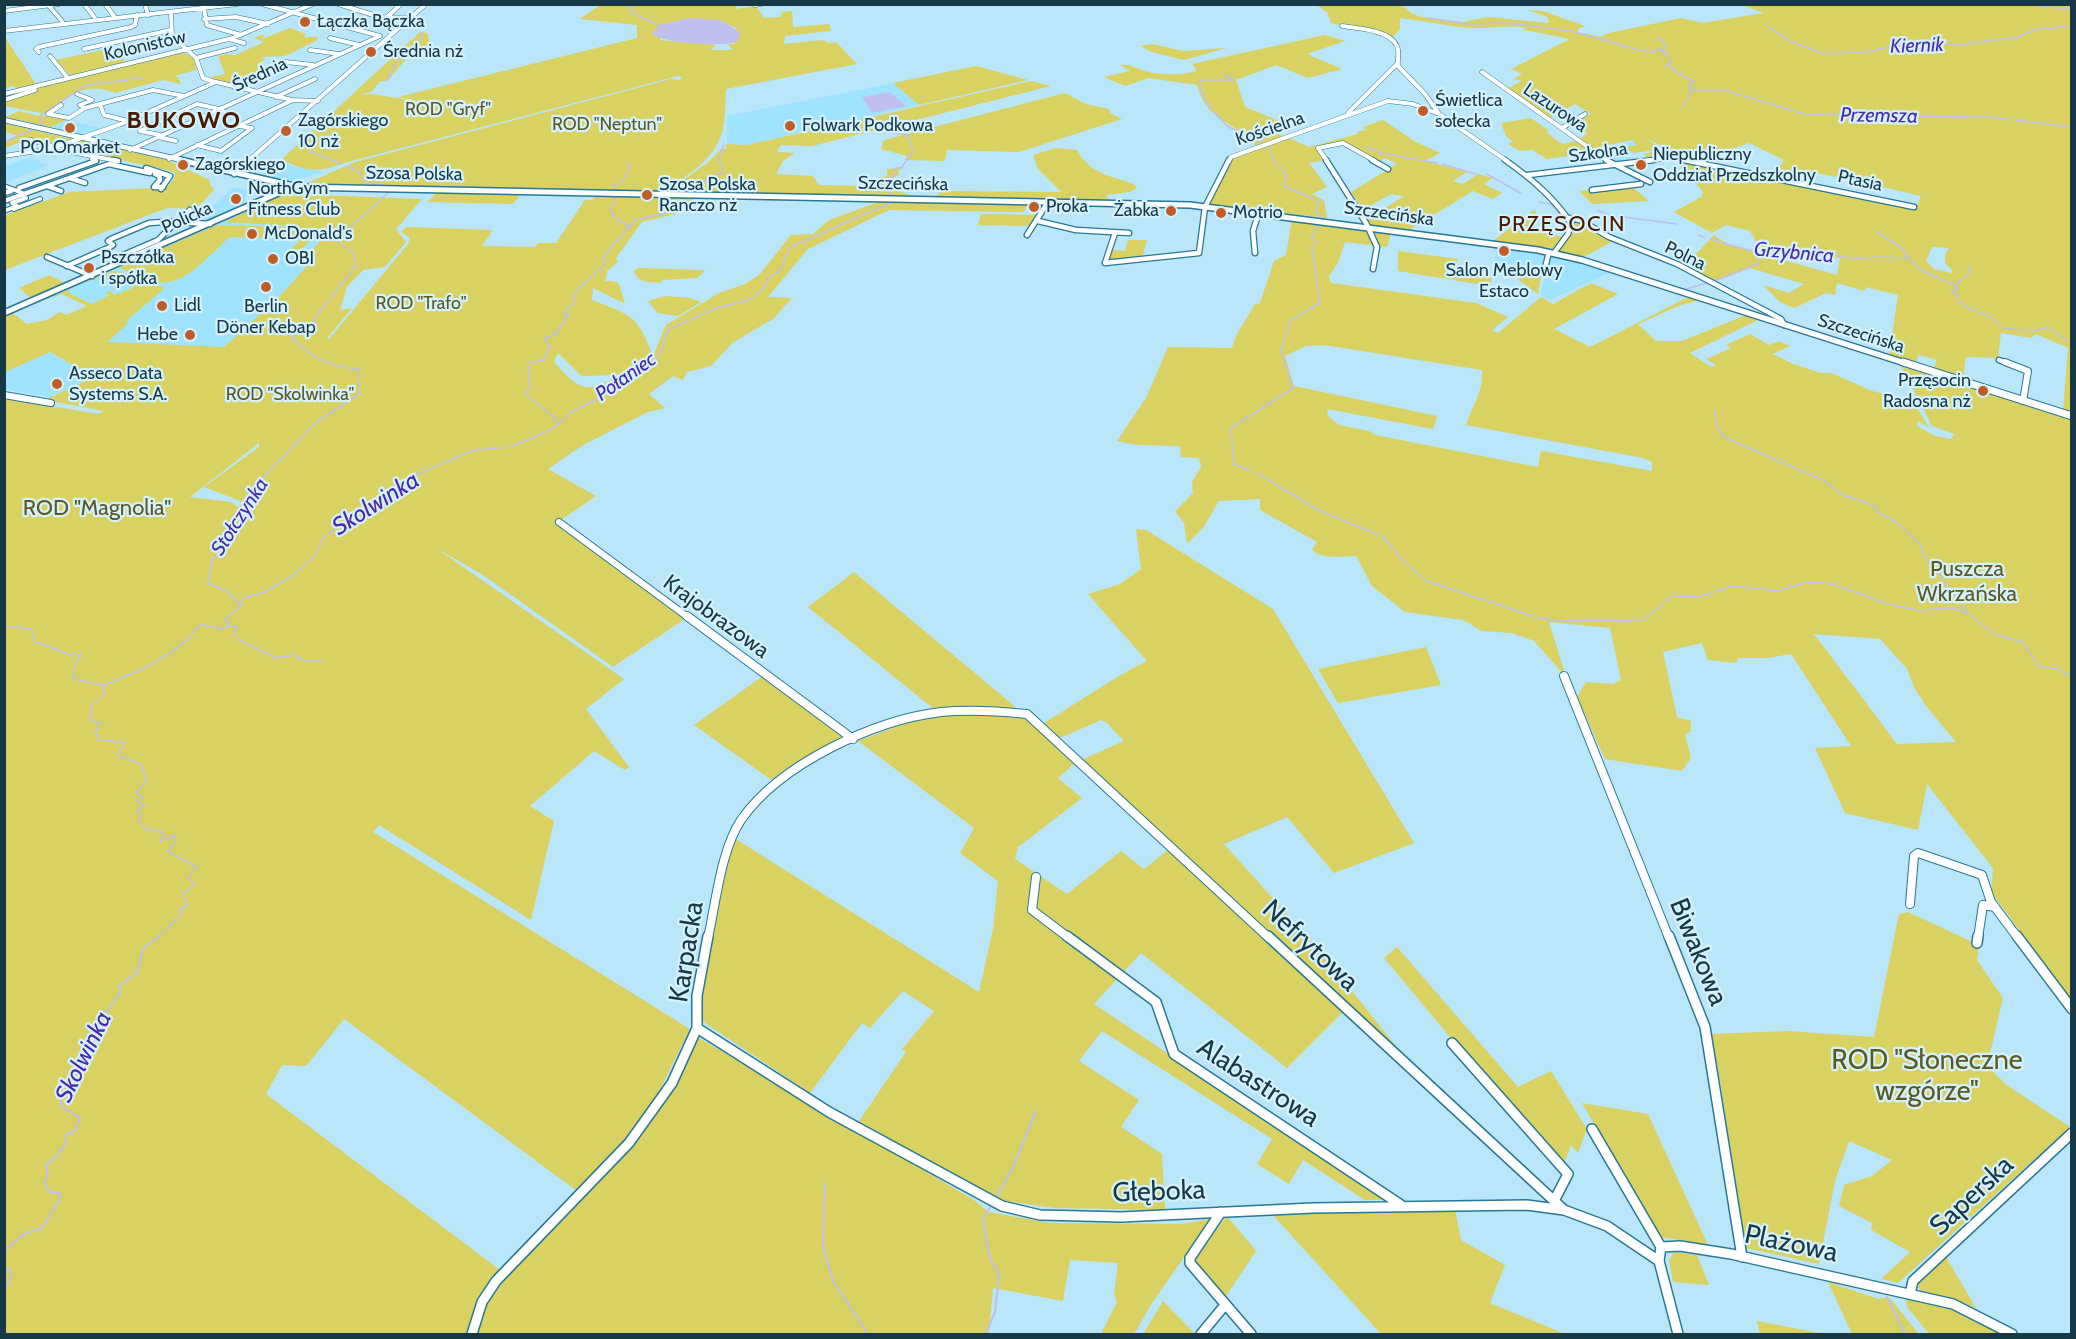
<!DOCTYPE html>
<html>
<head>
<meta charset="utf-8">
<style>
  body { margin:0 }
  #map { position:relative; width:2076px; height:1339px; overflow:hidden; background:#bae6f9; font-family:Cabin,sans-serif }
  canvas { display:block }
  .frame { position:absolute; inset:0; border:6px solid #173844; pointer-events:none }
</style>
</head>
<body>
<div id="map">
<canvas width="2076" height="1339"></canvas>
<div class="frame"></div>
</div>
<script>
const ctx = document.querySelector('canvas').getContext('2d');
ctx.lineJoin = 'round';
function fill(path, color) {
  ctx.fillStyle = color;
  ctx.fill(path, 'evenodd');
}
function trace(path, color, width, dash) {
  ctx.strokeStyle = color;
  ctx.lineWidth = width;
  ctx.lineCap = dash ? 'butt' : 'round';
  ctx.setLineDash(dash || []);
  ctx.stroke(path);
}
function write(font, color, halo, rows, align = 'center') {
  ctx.font = font + ' Cabin,sans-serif';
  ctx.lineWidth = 4.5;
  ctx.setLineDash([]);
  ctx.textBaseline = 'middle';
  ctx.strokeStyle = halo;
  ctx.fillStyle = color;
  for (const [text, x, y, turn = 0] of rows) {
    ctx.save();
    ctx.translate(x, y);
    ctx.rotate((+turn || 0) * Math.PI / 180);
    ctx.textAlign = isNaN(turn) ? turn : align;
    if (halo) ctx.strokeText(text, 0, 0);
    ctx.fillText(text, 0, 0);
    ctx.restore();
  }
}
fill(new Path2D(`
  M893,83L919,105L746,145L727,144V116Z
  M66,120L100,128V130L80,134L51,127Z
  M1646,139L1662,149L1626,154L1630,159L1611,162L1598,152L1605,147Z
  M31,157L48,166L5,182V166Z
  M286,162L292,166L324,172L290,182L257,176Z
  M234,187L247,190L244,207L210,221H197Z
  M230,219L337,226L317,260L243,352L97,345L91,306L63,292Z
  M1497,246L1553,254L1612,272L1549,300L1541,295L1546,270L1494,262Z
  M49,352L94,377L50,397L5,389L4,372Z`), '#9fe3ff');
fill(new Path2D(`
  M736,4V9L756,6L764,18L780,17L782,12L792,11L793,27L829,24L831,31L785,36L784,44L823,40L828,43L836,42L857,64L726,89C725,103 726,121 721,135C713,161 681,182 656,192L305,184L355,162L671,79L680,80L682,77L678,76L344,163C322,172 304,173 282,159L420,32L427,33L430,43L408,57L387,81H381L371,92L359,95L372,94L422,102L398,97L637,38V25L580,19L600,5ZM690,18L720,21L736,28L734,44H728L733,50H711L716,45L660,40V25Z
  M1316,5H1403L1402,9L1404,6L1411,13L1421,17L1463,22L1489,17L1546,23L1549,22L1547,17L1528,10L1543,11L1585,26L1578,29V32L1601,37L1609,33L1681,18L1703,23L1764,13L1742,5H2071V413L2063,411L2068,348L2036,334L2031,338L2001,333L1998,358L1966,357L1963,378L1933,369L1937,360L1919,355L1915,364L1889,356L1898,295L1866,287L1865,291L1837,283L1835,295L1826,293L1794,308L1780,302L1763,285L1789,293L1804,284L1750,268L1712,283L1692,271L1707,265L1706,261L1693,257L1714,235C1726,245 1744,250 1759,251L1761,242L1756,241L1750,231L1726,225L1712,233L1674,212L1701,197L1703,192L1676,160L1916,209L1921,196C1889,189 1810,167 1783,172L1780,166L1784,160L1749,143L1708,157L1649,158L1643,154L1667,149L1646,138L1661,149L1634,153L1625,147L1637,145L1632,140L1604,146L1596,151L1580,139L1588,133L1570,125L1591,114L1575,104L1549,118L1505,90L1522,81L1514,79L1522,74L1511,69L1570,39L1525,30L1523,27C1497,25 1486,30 1461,27C1441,25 1420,20 1400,18V29L1392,38L1331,23L1327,12ZM1932,247L1949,248L1945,254V263L1953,271L1952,273L1934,269L1926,261ZM1778,251L1840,258L1837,275L1769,256Z
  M290,28L306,34L304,37H318L316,41L285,56L262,57L265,60L257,64L259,69L263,70L232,86L208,78L225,74L218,57L225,54L235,55L264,42L254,38L265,34L262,39Z
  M1325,35L1345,41L1307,54L1342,69L1308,78L1276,65L1236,80L1245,107L1284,123L1263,129L1287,137L1258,147L1245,138L1234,137L1244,134C1220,117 1206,115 1197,85L1149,78L1125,86L1104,77L1130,71L1120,65C1129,64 1136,68 1144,71C1160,75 1181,76 1197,71L1192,64Z
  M4,36L36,84L17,89L13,86L5,88Z
  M154,39L159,47L121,56L126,63L70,75L56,60Z
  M1152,44L1183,51L1226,48L1184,60L1152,52L1140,46Z
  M183,52L194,59L196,70L174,76L178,77L181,84L163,80L115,93C84,80 69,97 42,115L66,120L51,127L5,117L19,111L38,116L41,113L5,106V101L38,91L32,88Z
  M976,66L1028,80L919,105L893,83Z
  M1031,81L1051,86L812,146L781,145L777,152L795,153L783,161L776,174L813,176L819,185L867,186L873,180L887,176V169L904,168L899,170L898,175L890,180L892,188L911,196L668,191L707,163L721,149H726V144L747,145Z
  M1065,93L1086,104L1109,109L1110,113L1122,119L1019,152L947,150L945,161L905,160L907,156L881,149L884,140Z
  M1531,118L1549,131L1546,132L1562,144L1577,141L1595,152L1547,159L1532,150L1520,151L1508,144L1513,142L1506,136L1501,123Z
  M1383,120L1414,141L1440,153L1425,161L1467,172L1453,181L1463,184L1478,174L1493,178L1484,184L1502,193L1493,199L1473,191L1409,230L1368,225V219L1404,196L1391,194L1363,210L1351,192L1397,164L1385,158L1377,163L1343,141L1315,148L1325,160L1309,163L1327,187L1312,194L1324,200L1327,218L1209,204L1233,158L1289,138L1309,147L1358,134L1357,132L1365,130L1363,127Z
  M4,123L72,139L58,145L32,138L5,148V142L18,136L5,132Z
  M81,140L167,160L210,180V185L214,190L196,209L167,208L5,270V215L70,192L154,188L155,190H164L174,179L175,172L63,147Z
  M1056,148L1077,150C1089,173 1110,176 1134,184L1137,188L1130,192L1106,195L1110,201L936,197L941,191L1061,192L1038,169L1033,155Z
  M1630,185L1649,201L1592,204L1579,191Z
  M438,192L513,193L519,197L513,204L427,202Z
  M291,194L422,199L396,229L406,242L385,267L363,270L347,287L340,310L352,308L327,338L329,339L408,244L410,238L401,232L406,227L493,230L482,246L535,247L538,243H556L585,200H594L591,195L693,197V204L675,214L642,222L616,258L618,262L607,271L605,281H613L619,284L625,304L593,288L592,300C632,316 637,314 653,356L666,325L719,293L745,284L760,274L791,235L813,234L829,220L884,200L1029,203L1023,212H1018L889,210L808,249L768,297L792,298L773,319L732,343L711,366L687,372L683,380L673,376L649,394L665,408L648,412L583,445L548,469L596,496L558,522L685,619L613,667L483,575L436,548L624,679L586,709L629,767L625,770L594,751L530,806L554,821L531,920L379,825L373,832L690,1029L651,1108L626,1140L577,1191L344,1019L306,1066L282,1065L266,1094L500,1270C481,1292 472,1306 468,1334H5L4,398L98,414L104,411L45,400L94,377L50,352L5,372V317L13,313L27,324L47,320L60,312L66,315L87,306L62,294L46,300L68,290L71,291L69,293L91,304L110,295L105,293L126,283L120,285L105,276L84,283L113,271L118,272L117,270L137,279L130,277L136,280L110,291L115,295L135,287L131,284L138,281L145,284L140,281L162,286L164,289L126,321L129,322L108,342L224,347L282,294L313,259L310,252L326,235L324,232H302L291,226L224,222L278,197ZM558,353L581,376L619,375C585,397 577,387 554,362ZM259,443V447L204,487L243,502L238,507L231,502L190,497Z
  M1534,210L1538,215L1529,229L1562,237L1553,249L1493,241Z
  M981,214L1040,215L1033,226L978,225Z
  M1292,219L1391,233L1387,247L1345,242L1338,263L1329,276L1331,283L1476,303L1508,317L1492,330L1498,333L1541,297L1553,304L1591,283L1618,294L1554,329L1590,347L1688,297L1700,300L1678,306L1638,324L1656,341H1682L1746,315L1760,319L1690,353L1711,367L1716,365L1706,359L1731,348L1726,345L1750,334L1769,345L1779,341L1790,346L1773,354L1793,364L1821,373H1831L1872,391L1905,399L1911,407L1917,408L1929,427L1917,421V426L1935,436L1951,439L1954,434L1932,426L1901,366L2071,419V1000L1991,892L1993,869L1989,863L1927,784L1918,830L1845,813L1815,748L1851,746L1791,654L1767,658H1738L1736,663L1708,660L1702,643L1663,652L1677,717L1691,721V731L1685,735L1691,758L1682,771L1605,759L1577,697L1586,682L1613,684L1621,680L1610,628L1549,622L1566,677L1534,641L1512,633L1482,631L1463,620L1405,612L1372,586L1356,556C1341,556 1324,560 1312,550L1317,542L1260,510V499L1219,501L1203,528L1187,544L1184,523L1175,511L1193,493L1192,482L1201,467L1199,458L1181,457L1180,446L1137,445L1117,441L1146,398L1168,347L1232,348C1236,331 1247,320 1254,305L1260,303L1274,261L1286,255ZM1324,345L1482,370C1484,391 1472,406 1466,425L1643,458L1652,462V471L1541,451L1538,467L1375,435L1369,431L1339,425L1328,416L1327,409L1433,429L1437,416L1294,386L1285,356L1306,346ZM1814,634L1880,639L1907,669L1915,689L1926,706L1956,742L1897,744Z
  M1576,220L1613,241L1582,258L1561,252L1559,250L1574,231Z
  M217,225L285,227L302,236L321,237L311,239L301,250L291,249L301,239L230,237C192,271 172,303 120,267Z
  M1128,240H1147L1142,258L1104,260L1108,250L1125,251Z
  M1398,251L1458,259L1454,273L1492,278L1490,286L1398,271Z
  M1510,266L1542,271L1538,294L1504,269Z
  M638,268L700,270L705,271L697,278L663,280L659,283C649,282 638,283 634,271Z
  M49,275L67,284L32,299L19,288Z
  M665,296L690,298L701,302L678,316L658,313L648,301Z
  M1136,529L1146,530L1273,609L1414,843L1334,873L1287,817L1224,844L1321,952L1414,1069L1081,760L1124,741L1107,723L1101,720L1062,737H1056L1042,724C1077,704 1111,678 1147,661L1088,594L1120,584L1141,569Z
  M854,572L1012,704L1018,711L960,707L935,710L808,607Z
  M1426,647L1441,685L1338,703L1318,669Z
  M763,676L848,738L781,778L770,779L694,725Z
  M956,712L1024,717L1075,763L1058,778L1082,798L1018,847L1015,859L1067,894L1121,851L1144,869L1168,850L1343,1012L1287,1068L1141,953L1094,1004L1386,1200H1365L1303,1160L1289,1184L1257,1164L1272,1139L1102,1031L1079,1061L1139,1100L1121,1127L1162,1154L1165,1210L1054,1208L998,1200L859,1121L906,1052L902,1049L934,1011L903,991L870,1028L862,1023L810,1093L702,1021C703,959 720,898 734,838L979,992L993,929L998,881L960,853L974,828L858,741L903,724Z
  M1908,912L1979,945L1977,960L2003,998L1987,1066L2008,1086L2070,1127L1898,1283L1881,1279L1910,1252L1871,1230L1872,1223L1839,1206L1844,1185L1872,1176L1892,1160L1849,1141L1835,1181L1819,1264L1746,1248L1718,1068L1710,1034L1788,1031L1874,1037L1899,914Z
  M1397,947L1518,1087L1551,1071L1587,1129L1578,1153L1571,1145L1565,1162L1561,1163L1480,1073L1384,958Z
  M699,1038L974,1200L989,1212L1050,1223L1182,1224L1211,1219L1152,1303L1134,1334H1101L1117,1302L1114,1295L1118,1263L1070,1260L1063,1301L993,1288L989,1334H477L487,1303L504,1281L633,1145L670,1090L691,1047Z
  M1582,1103L1648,1114L1708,1245L1661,1237Z
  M1455,1209L1461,1240L1505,1265L1490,1303L1565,1334H1381L1272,1214Z
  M1227,1216L1256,1251L1226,1296L1196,1263L1195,1258Z
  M1674,1252L1697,1255L1709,1285L1673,1282L1669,1260Z
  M1946,1257L1976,1308L1955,1299L1921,1291L1918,1287L1919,1283Z
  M1828,1282L1879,1299L1889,1297L1919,1334H1852Z
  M1906,1299L1958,1311L2004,1334H1929L1907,1307Z
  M1163,1301L1194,1333L1193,1334H1143Z
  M1757,1321L1824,1334H1760Z`), '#d9d161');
fill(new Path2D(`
  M690,18L720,20L740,32L738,41C727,48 657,43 652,33L660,25Z
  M890,92L906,106L872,113L862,97Z`), '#c0bfee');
trace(new Path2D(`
  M629,4L632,13L660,25
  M2025,4L2072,10
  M1428,18L1467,24L1508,23L1571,31L1642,51L1654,52L1657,49L1666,52
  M1767,26L1790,41L1822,53L1836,54L1866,52L1902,44H1966L2018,37L2036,29L2072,26
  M1656,38L1662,40L1666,46L1663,49L1666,52L1663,53L1669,57L1671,63L1666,65L1694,82L1689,85L1691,92L1682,108
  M387,81L398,59L422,39L421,33
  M1689,90H1724L1807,115L1848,113L1874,117L1983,116L2072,127
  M1212,110L1201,92L1200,80H1234L1225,75
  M1214,112L1227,126L1264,144
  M42,125L40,116L86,85L142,78
  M4,142L31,130
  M1267,146L1277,166L1287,174L1284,186L1319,201L1316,211L1323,219
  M1367,147L1383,154L1395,155
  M309,151L341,164
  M1397,156L1438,163
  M1442,164L1476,174
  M346,166L359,172L365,183L392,186
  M1487,174L1522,194
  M615,191V185L624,179L630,167L627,162
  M688,192V188L723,172L719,159L724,144
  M613,196L616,198L610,211L618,220L631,227
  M892,196L882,183L893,176L895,168H901L913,151L908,135L887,132L893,113
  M1539,202L1551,204L1560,214
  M1597,210L1612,216
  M1623,217L1677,224
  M1877,232L1903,249L1908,257
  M1698,235L1704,237
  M1710,239L1765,255
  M1880,257L1908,258L1922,271L1955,285L1957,289L1951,292L1958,295V300L1964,306L1988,316L2005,329L2037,330L2048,327L2072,344
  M1714,281L1758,264L1760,258L1778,250L1798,255L1830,254L1854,259L1879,257
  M1955,285L1968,275L1970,266
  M1683,290L1707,283
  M1715,410L1717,427L1724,437L1825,481L1840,494L1874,505L1879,513L1896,522L1920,544L1925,556L1967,612
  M557,425V420L525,393L530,388L528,363L544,360L550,345L544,338L558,334L556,332L569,315L563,314L575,301L572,297L575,292L605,264L603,257L635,220L669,212L686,202L684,198
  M1252,471L1234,464L1231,428L1293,388L1281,350L1291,320L1320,303L1312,249L1316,242L1311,236L1321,223
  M1257,473L1320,511L1382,536L1404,562L1427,581L1539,618L1558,621L1643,620L1672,596L1699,597L1732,586L1778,591L1808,582L1832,584L1889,604L1917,610L1952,608L1969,614L1994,634L2022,642L2040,667L2055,668L2072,677
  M241,606L228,592L208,583L211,563L254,503L257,484L315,423L359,394L358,369C334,368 308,356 292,338L296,332L316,322L314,320L317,315L356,265L353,252L338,242L342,235L389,192
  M4,626L31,629L36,642L74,656L82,654L75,663L73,679L102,685
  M228,626H237L234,636L239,640L276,658L294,655L305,661H322
  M157,938L181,915L179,910L187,905L183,894L196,884L187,878L197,867L167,851L176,841L175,835L160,841L163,832L147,830L138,820L142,816L137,810L145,805L137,801L143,797L136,793L147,780L141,764L119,756L124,742L98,740L96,731L101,724L90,719L91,705L105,694L103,685C136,673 179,655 199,625L218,627L220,630L227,626L229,621L224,620L241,606L244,598L265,592L292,576L314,557L324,537L376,499L415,475L474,450L511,447L554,428L571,412L601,397L611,385L647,367L661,352L668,330L716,308L749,300L765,286L768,278L780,270L790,247C826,233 858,215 894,202`), '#c0bfee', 1.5);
trace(new Path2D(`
  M825,1183L823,1247L833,1281L868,1334
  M996,1197L1013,1167L1036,1111
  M4,1251L25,1233L41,1229L60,1199V1193L49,1192L44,1182L48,1174L45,1165L58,1156V1152L65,1145L66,1135L75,1131L80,1118L61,1106V1099L73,1086L76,1068L86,1061V1043L99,1032L92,1030L119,995L120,985L137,973L143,949L159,936
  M4,1268L9,1269L11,1278L4,1290
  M1887,1297L1905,1334
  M986,1334L995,1312L999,1275L989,1256L983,1219L992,1204`), '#c0bfee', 2);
const pedestrian = new Path2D(`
  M4,186L25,194
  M14,209L40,199
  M4,211L17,206L12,203L26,198L22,195`);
const minorFar4 = new Path2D(`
  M84,4L95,18
  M105,4L114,16
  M145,4L148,15
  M262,4L380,36
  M338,4L380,17L410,18
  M755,5L761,4
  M49,6L62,21
  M204,9L207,25L241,35
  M4,11L59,4
  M171,13L172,36L196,58L203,78L215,82
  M386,18L401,4
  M204,19L236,17L268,24
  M1342,26C1357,28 1390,30 1397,46C1400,52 1397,60 1398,66L1425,94L1439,114L1507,161
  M4,31L237,4
  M330,38L359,45
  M229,39L244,43
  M84,49L171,30
  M310,50L339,54
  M39,52L36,49L39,47L131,27L135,25L137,15
  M50,56L67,77
  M196,58L235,48
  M286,62L313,65
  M1482,72L1608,161
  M234,87L269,71
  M4,94L233,38L313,4
  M77,94L92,100
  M276,97L315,79
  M4,100L35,90
  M92,100L80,105L85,108L100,104
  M61,105L48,114L69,118L85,108
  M216,110L235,114
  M1348,113L1397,64
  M128,121L104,115L100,104L153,90L184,96
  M1562,128L1585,114
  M160,135L140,131L197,104L219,109
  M158,137L176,141
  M30,140L56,147
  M197,145L221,151L252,128L239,126
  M55,149L118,161
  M130,150L380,36
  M4,156L50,149L121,124L216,82L292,100L318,101
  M169,159L293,100
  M95,161L92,159L95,158
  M248,161L426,4
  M1229,161L1231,157L1388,101L1413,104L1439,114
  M1327,161L1318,148L1343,143L1375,161
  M1642,161L1671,158L1694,161`);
const minorFar3 = new Path2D(`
  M113,160L118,161
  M1326,160L1366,223L1377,247L1373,269
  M1372,160L1388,169
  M1505,160C1532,179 1552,196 1571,223L1568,234L1554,253
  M1606,160L1650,182
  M1684,160L1914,207
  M146,168L170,176L161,189
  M155,174L159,175L160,180L154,187H163
  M234,174L250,160
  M1528,175L1654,160
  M70,178L85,183
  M47,186L61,191
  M19,188L96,161L94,160
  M1592,190L1641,184
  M4,193L11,191
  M4,201L109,164L150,173
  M1569,218L1580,220L1609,237L1677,264L1781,319L1784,325
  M1038,221L1076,230L1129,233
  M1115,233L1105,263L1199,253L1205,207L1229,160
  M1027,235L1048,202
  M1255,253L1253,231L1259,212
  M121,256L158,240L176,222L210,224
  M47,257L92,276
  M67,266L110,247L113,245L108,241L111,239L149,223L178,221L190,210
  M1544,272L1549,252
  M1999,360L2009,364`);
const minorFar2 = new Path2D(`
  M2005,362L2028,371L2023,401
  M4,395L51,403
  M559,522L689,618`);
const minorFar1 = new Path2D(`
  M687,616L853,739
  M1564,676L1669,938
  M1036,877L1032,910L1069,938
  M1910,904L1914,856L1918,853L1982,875L1991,902L2018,938
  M708,938C716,902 721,850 741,820C780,764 874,720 941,712C970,709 998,711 1027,714L1269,938
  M1978,938L1983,905L1995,907`);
const minor = new Path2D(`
  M1067,936L1156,1002L1174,1054L1401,1205
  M1268,936L1564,1210
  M1669,936L1705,1027L1742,1257
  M2017,936L2072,1009
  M1977,943L1978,936
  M697,1028L829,1112L1002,1206L1040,1215L1121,1217L1313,1208L1527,1205L1564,1210L1607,1226L1659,1261
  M1452,1043L1568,1174L1554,1201
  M1592,1129L1661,1247
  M1221,1212L1190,1258V1263L1251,1334
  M1661,1247L1680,1246L1731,1254L1953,1304L2012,1334
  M1661,1247L1659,1261L1678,1334
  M1910,1294L1913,1281L2072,1133
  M472,1334L482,1302L496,1281L629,1143L672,1083L697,1028V996L708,936
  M1201,1334L1225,1305`);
const tertiaryFar2 = new Path2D(`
  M4,120L186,161`);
const tertiaryFar1 = new Path2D(`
  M180,160L298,187L1190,205L1538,250L1582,260L1908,364
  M4,313L292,187`);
const tertiary = new Path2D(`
  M1903,362L2072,416`);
trace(pedestrian, '#277894', 6);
trace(minorFar4, '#277894', 5);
trace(minorFar3, '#277894', 7);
trace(minorFar2, '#277894', 8);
trace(minorFar1, '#277894', 10);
trace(minor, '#277894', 12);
trace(tertiaryFar2, '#277894', 6);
trace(tertiaryFar1, '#277894', 8);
trace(tertiary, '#277894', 9);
trace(pedestrian, '#fff', 4);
trace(minorFar4, '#fff', 4);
trace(minorFar3, '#fff', 4.5);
trace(minorFar2, '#fff', 6);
trace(minorFar1, '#fff', 8);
trace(minor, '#fff', 9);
trace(tertiaryFar2, '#fff', 4.5);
trace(tertiaryFar1, '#fff', 5);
trace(tertiary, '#fff', 7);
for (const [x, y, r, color] of [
  [305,22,6,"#c05c27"],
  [371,52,6,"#c05c27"],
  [1423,111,6,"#c05c27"],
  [790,126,6,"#c05c27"],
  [70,128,6,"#c05c27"],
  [286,131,6,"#c05c27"],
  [183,165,6,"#c05c27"],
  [1641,165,6,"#c05c27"],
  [647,195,6,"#c05c27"],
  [236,199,6,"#c05c27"],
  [1034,207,6,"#c05c27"],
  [1171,211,6,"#c05c27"],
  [1221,213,6,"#c05c27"],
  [252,234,6,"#c05c27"],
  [1504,251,6,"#c05c27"],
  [273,259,6,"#c05c27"],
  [89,268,6,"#c05c27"],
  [266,287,6,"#c05c27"],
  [162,306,6,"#c05c27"],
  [190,335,6,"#c05c27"],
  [57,384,6,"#c05c27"],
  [1983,391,6,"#c05c27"]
]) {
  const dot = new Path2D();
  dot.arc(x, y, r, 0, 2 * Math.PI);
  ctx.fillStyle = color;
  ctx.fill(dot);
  trace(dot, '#d4f1fe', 2);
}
write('18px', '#173844', '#d4f1fe', [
  ["Łączka Bączka",317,22],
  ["Średnia nż",383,52],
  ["Świetlica",1435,101],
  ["sołecka",1435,122],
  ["Zagórskiego",298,121],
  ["10 nż",298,142],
  ["Folwark Podkowa",802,126],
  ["POLOmarket",70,148,"center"],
  ["Niepubliczny",1653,155],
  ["Oddział Przedszkolny",1653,176],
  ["Zagórskiego",195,165],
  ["Szosa Polska",659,185],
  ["Ranczo nż",659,206],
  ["NorthGym",248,189],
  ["Fitness Club",248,210],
  ["Proka",1046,207],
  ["Żabka",1159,211,"right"],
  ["Motrio",1233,213],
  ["McDonald's",264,234],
  ["Pszczółka",101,258],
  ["i spółka",101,279],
  ["OBI",285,259],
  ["Salon Meblowy",1504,271,"center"],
  ["Estaco",1504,292,"center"],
  ["Lidl",174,306],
  ["Berlin",266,307,"center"],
  ["Döner Kebap",266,328,"center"],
  ["Hebe",178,335,"right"],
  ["Asseco Data",69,374],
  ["Systems S.A.",69,395],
  ["Przęsocin",1971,381,"right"],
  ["Radosna nż",1971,402,"right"]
], 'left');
write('18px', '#173844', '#d4f1fe', [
  ["Kolonistów",145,46,-13],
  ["Średnia",260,75,-25],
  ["Lazurowa",1555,108,34],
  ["Kościelna",1270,129,-19],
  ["Szkolna",1598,153,-8],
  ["Szosa Polska",414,174,1],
  ["Ptasia",1860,181,12],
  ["Szczecińska",903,184,1],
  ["Szczecińska",1389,214,8],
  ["Policka",187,218,-24],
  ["Polna",1685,256,26],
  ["Szczecińska",1861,334,18]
]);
write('18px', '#5d5920', '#d4f1fe', [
  ["ROD \"Gryf\"",448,110],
  ["ROD \"Neptun\"",607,125],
  ["ROD \"Trafo\"",421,304],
  ["ROD \"Skolwinka\"",290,395]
]);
write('italic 20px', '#4928ac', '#d4f1fe', [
  ["Kiernik",1917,46,-2],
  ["Przemsza",1879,116,1],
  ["Grzybnica",1794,253,5],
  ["Połaniec",626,377,-35],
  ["Stołczynka",240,517,-57]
]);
ctx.letterSpacing = '1.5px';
write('22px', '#4a1b01', '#d4f1fe', [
  ["PRZĘSOCIN",1562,225]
]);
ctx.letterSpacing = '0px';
write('22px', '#5d5920', '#d4f1fe', [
  ["ROD \"Magnolia\"",97,509],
  ["Puszcza",1967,570],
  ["Wkrzańska",1967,595]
]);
write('22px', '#173844', '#d4f1fe', [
  ["Krajobrazowa",716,617,36]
]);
ctx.letterSpacing = '1.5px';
write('bold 24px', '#4a1b01', '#d4f1fe', [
  ["BUKOWO",184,121]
]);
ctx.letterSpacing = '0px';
write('italic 24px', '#4928ac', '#d4f1fe', [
  ["Skolwinka",376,504,-32],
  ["Skolwinka",84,1057,-64]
]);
write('27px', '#173844', '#d4f1fe', [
  ["Nefrytowa",1310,946,43],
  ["Karpacka",687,952,-81],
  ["Biwakowa",1698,952,68],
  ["Alabastrowa",1258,1083,33],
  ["Głęboka",1159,1192,-2],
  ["Saperska",1972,1196,-43],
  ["Plażowa",1791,1244,12]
]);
write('27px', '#5d5920', '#d4f1fe', [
  ["ROD \"Słoneczne",1927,1061],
  ["wzgórze\"",1927,1092]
]);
</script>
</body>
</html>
